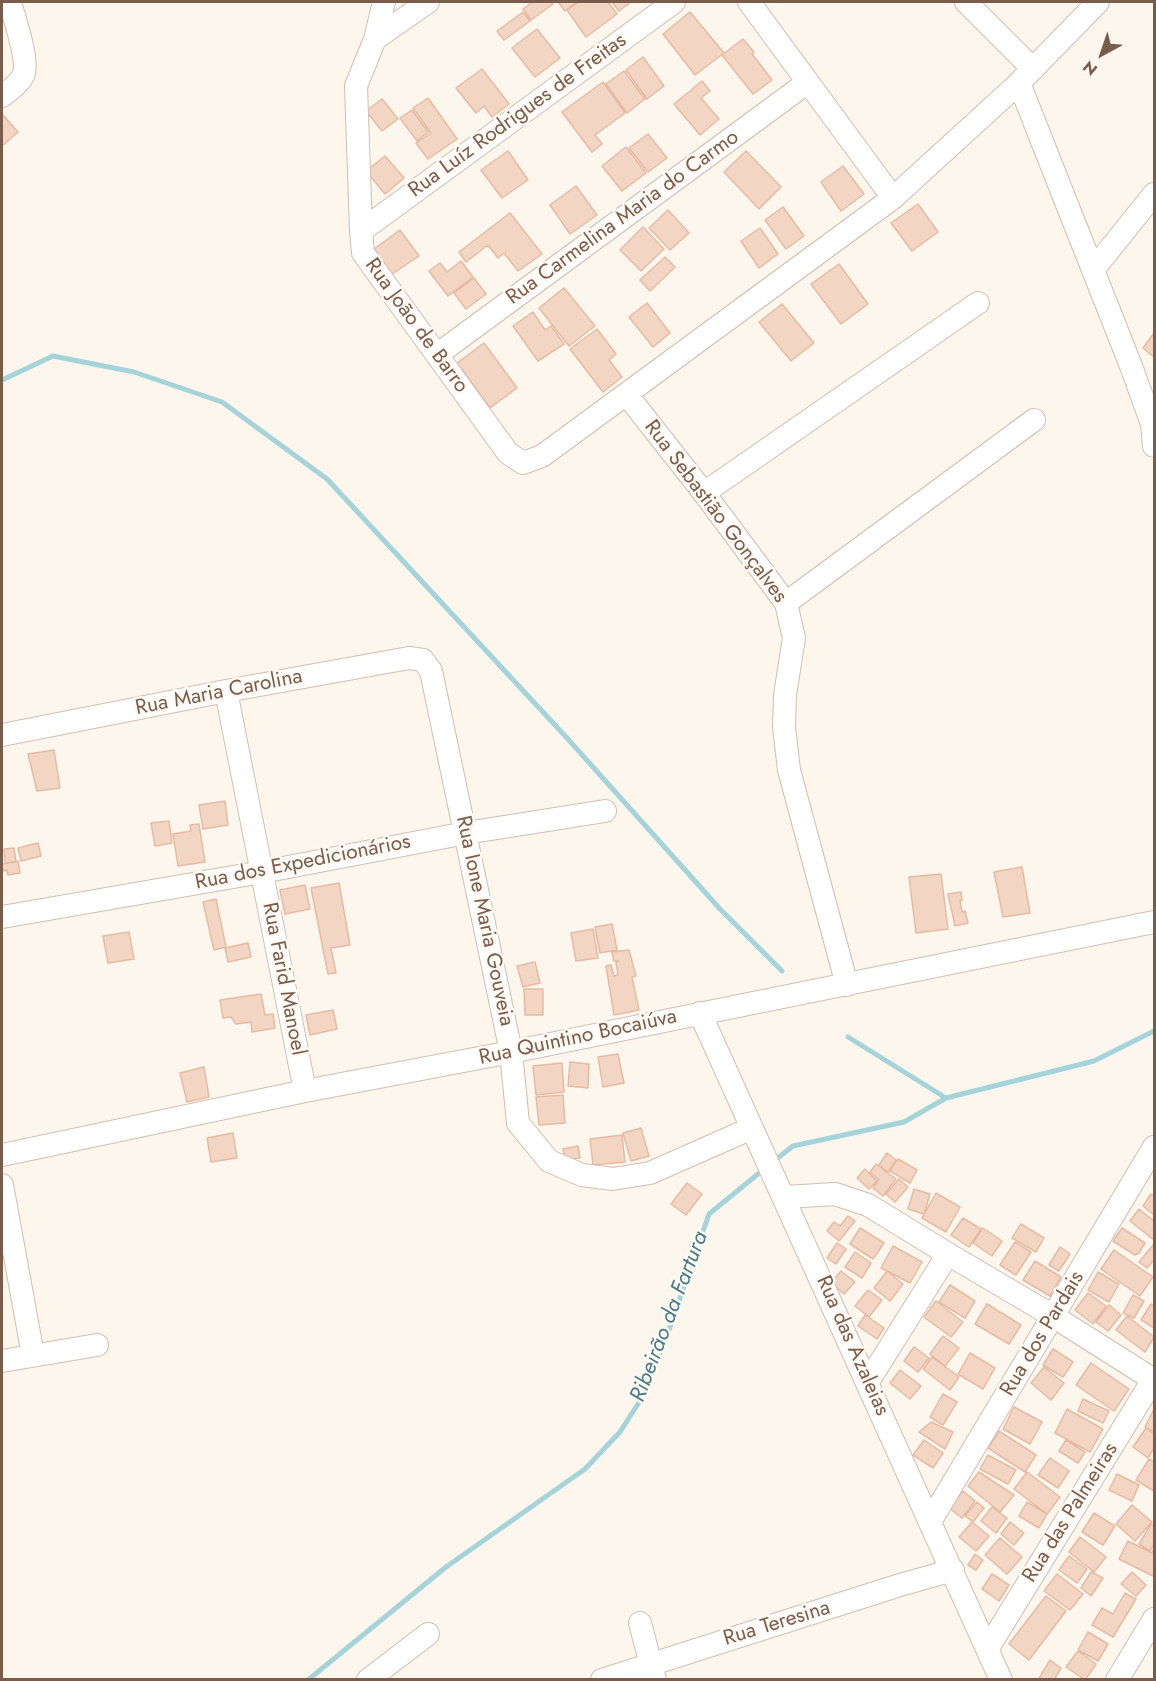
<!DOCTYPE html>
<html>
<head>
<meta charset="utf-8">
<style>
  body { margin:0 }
  #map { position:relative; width:1156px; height:1681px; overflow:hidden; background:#fdf6ec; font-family:Jost,sans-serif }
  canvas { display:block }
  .frame { position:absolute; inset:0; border:3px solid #7a5c4d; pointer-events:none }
  .north { position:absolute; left:1072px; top:24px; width:60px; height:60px; -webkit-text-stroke:4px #fffaf3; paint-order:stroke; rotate:220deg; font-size:16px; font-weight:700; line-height:24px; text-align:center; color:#7a5c4d }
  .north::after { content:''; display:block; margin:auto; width:21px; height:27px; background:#7a5c4d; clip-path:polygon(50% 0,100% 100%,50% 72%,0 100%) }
</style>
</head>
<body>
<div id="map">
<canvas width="1156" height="1681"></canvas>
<div class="frame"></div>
<div class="north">N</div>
</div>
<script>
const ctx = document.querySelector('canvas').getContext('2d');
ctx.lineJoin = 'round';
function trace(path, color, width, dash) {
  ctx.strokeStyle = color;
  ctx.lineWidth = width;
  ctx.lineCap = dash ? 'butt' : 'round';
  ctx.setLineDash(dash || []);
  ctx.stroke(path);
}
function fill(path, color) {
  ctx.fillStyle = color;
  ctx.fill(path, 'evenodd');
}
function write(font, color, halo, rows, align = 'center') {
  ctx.font = font + ' Jost,sans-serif';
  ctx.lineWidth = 5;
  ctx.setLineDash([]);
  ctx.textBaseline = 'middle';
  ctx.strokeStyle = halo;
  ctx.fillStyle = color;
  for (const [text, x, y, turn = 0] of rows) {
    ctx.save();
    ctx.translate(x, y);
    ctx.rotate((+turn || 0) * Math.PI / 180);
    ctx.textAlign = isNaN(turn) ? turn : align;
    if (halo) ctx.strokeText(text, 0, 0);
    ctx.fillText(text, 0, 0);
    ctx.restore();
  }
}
trace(new Path2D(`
  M2,380L53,356L134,372L222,402L327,479L567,738L720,909L782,971
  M848,1037L946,1098
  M774,1161L793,1146L904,1122L946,1098L1094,1061L1154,1031
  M308,1680L446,1567L585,1469L620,1432L643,1396L668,1333L709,1214L764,1169`), '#a5d3da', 5);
const building = new Path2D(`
  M533,2H551L553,4L531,20L523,9Z
  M558,2H577L565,11Z
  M579,2H608L617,14L586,37L567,10Z
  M612,2H631L619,11Z
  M523,12L530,21L504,40L497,31Z
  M690,12L724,53L695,75L663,34Z
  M537,29L560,58L535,77L512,48Z
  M743,39L754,52L752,54L772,80L753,94L722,55Z
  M643,57L664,86L647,99L626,70Z
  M482,69L509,104L492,117L484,106L476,113L456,88Z
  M624,71L645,99L627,113L606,84Z
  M702,81L710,91L701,98L719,119L700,135L674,104Z
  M603,82L625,113L595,135L602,144L592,152L562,112Z
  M428,98L457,139L428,159L416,143L431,133L413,108Z
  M382,99L398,119L382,131L366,111Z
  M412,110L428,132L417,141L400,118Z
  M2,114L18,132L2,146Z
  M648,134L667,158L648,172L629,148Z
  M626,147L646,173L622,191L602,166Z
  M508,151L528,180L502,198L481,170Z
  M746,151L781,187L759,209L724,172Z
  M385,156L404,178L385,194L366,171Z
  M843,166L864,194L841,211L821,182Z
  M576,186L597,215L570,234L550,205Z
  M918,204L938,232L912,251L891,223Z
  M783,207L804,236L786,249L765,220Z
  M668,210L689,233L670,250L649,228Z
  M510,213L542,254L518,271L504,253L498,258L488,245L466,262L459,252Z
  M643,227L664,249L641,271L620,250Z
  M760,228L778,254L759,268L741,241Z
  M400,230L419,256L392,274L374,249Z
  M665,257L675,267L650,291L640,280Z
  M461,261L473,277L448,296L429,271L440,263L447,272Z
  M839,264L868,304L841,324L811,284Z
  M474,278L486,294L466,309L454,293Z
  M564,288L595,326L569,346L539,308Z
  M647,303L670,333L653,347L629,317Z
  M782,304L814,343L791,361L759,322Z
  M533,312L545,330L551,326L564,344L538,361L513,326Z
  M597,329L616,354L609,360L622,377L603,392L570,349Z
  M1154,333V357L1143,348Z
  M484,343L517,388L490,408L457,363Z
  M54,750L60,788L37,791L28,754Z
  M225,801L228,825L203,829L199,805Z
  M169,821L172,843L155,846L151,823Z
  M199,824L205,862L178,866L173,834L191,831L190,825Z
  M38,843L41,856L21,861L18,848Z
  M14,848L16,862L5,863L4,849Z
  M18,861L20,873L8,875L7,870L2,871V864Z
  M1022,867L1030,913L1003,917L994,872Z
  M941,874L948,929L916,933L909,877Z
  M339,883L350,945L331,948L336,973L328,974L311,888Z
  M305,885L310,909L285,914L280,890Z
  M961,892L962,900H960L962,912L965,911L968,923L955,926L948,894Z
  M216,899L226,947L214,950L203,902Z
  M612,924L617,950L600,953L595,927Z
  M593,929L598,958L576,961L571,933Z
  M129,932L134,959L108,963L103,936Z
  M248,943L251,957L228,962L225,948Z
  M629,950L636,976L632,977L639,1010L614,1015L606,966L611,965L614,976L618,975L616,963L618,961H614L612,952Z
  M535,962L540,983L523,987L517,966Z
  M524,989H543V1015H525Z
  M261,994L265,1015L273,1014L275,1028L252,1032L251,1022L236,1024L231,1017L223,1018L220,1000Z
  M333,1010L337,1029L310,1035L306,1015Z
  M618,1054L624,1083L603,1087L598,1057Z
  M570,1062L589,1064L588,1088L568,1086Z
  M562,1063L564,1092L536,1095L533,1066Z
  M204,1067L209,1097L187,1102L180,1073Z
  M563,1095L565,1123L539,1125L536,1097Z
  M641,1128L649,1156L631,1161L623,1133Z
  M233,1133L237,1158L211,1162L207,1138Z
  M622,1135L625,1162L593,1165L590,1139Z
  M578,1146L580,1158L565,1160L563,1149Z
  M887,1153L896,1160L888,1172L879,1165Z
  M898,1159L917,1170L910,1183L890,1171Z
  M876,1164L896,1179L883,1196L873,1188L879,1180L870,1172Z
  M865,1169L877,1181L869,1189L857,1178Z
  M899,1179L908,1187L895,1202L886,1194Z
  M687,1183L702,1194L686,1215L671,1204Z
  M914,1189L930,1194L924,1214L908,1209Z
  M936,1193L960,1207L946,1232L922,1218Z
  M1151,1194L1154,1196V1215L1143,1206Z
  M1139,1209L1154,1221V1240L1130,1221Z
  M848,1216L855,1221L839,1241L827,1231L834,1222L840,1226Z
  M963,1218L981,1229L969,1247L951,1235Z
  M1021,1224L1044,1238L1036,1252L1012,1238Z
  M860,1228L884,1243L873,1259L850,1244Z
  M983,1228L1002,1241L992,1256L973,1243Z
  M1122,1228L1145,1243L1139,1253L1135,1255L1113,1241Z
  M1015,1242L1031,1252L1016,1275L1000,1265Z
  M837,1243L846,1249L836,1264L827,1258Z
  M1153,1245L1154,1246V1260L1147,1268L1139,1262Z
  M893,1246L922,1262L910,1283L881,1268Z
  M1060,1247L1070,1254L1059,1271L1049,1265Z
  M1114,1250L1153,1277L1140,1296L1101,1269Z
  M855,1252L871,1263L862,1278L845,1267Z
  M1035,1261L1061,1277L1050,1296L1023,1280Z
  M841,1271L855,1282L844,1294L831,1283Z
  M887,1271L903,1284L890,1301L874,1288Z
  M1098,1272L1119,1284L1109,1302L1088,1290Z
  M950,1285L975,1301L965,1318L939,1302Z
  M868,1290L882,1300L869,1317L855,1306Z
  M1088,1293L1106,1306L1093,1324L1075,1310Z
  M1133,1295L1144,1301L1134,1318L1123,1313Z
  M936,1301L963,1322L951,1337L924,1317Z
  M987,1304L1021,1325L1009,1344L975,1324Z
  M1151,1304L1154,1306V1328L1141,1320Z
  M1109,1305L1121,1315L1108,1331L1096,1322Z
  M865,1315L884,1328L877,1339L858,1326Z
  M1127,1316L1154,1337L1145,1352L1116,1330Z
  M943,1336L959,1348L945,1366L930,1354Z
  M914,1347L929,1358L918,1372L904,1361Z
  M1053,1349L1073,1362L1063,1377L1043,1365Z
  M970,1353L995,1368L983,1389L958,1374Z
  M932,1357L959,1377L950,1390L923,1369Z
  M1091,1363L1129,1389L1114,1411L1076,1385Z
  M1044,1367L1064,1383L1051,1400L1031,1383Z
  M900,1370L921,1386L910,1399L890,1383Z
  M943,1394L957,1402L943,1425L930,1417Z
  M1083,1399L1109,1411L1103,1423L1078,1411Z
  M1014,1407L1042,1422L1030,1444L1003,1429Z
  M1067,1409L1103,1429L1090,1452L1055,1433Z
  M1154,1409V1432L1145,1427Z
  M931,1422L953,1432L945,1449L919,1432Z
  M1146,1428L1154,1434V1448L1148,1458L1133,1447Z
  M999,1431L1036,1455L1025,1472L988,1448Z
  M924,1440L943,1453L933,1468L913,1455Z
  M1066,1440L1085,1452L1078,1463L1059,1451Z
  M988,1455L1016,1470L1008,1484L980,1469Z
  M1050,1458L1069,1471L1058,1488L1038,1475Z
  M1149,1459L1154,1462V1491L1136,1480Z
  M979,1472L1014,1495L1000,1512L968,1486Z
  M1027,1472L1060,1497L1047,1514L1014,1489Z
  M1117,1474L1139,1485L1132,1501L1109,1490Z
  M963,1491L975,1501L962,1518L949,1508Z
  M977,1502L984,1508L973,1522L965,1516Z
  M1027,1502L1047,1514L1039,1528L1019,1516Z
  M1132,1505L1152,1522L1135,1541L1116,1524Z
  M992,1507L1007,1518L996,1533L981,1521Z
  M1094,1513L1115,1526L1103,1545L1082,1532Z
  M972,1522L989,1536L976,1551L959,1537Z
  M1010,1522L1024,1533L1014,1545L1001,1534Z
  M1151,1524L1154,1526V1544L1150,1551L1139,1544Z
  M1080,1537L1106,1557L1094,1572L1069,1552Z
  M1000,1538L1022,1557L1007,1574L985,1555Z
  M1128,1541L1152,1553L1154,1548V1572L1153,1576L1119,1559Z
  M975,1554L983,1560L976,1570L968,1565Z
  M1069,1556L1087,1569L1077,1583L1059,1570Z
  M1091,1572L1103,1578L1091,1596L1081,1588Z
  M1132,1572L1146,1585L1136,1596L1121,1584Z
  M992,1574L1009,1585L999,1601L982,1589Z
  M1057,1574L1083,1594L1070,1610L1044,1591Z
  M1125,1593L1136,1599L1113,1637L1092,1625L1102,1608L1113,1614Z
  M1046,1596L1066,1611L1029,1660L1009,1644Z
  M1088,1632L1108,1644L1098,1661L1078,1650Z
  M1078,1651L1096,1664L1085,1680L1066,1667Z
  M1050,1660L1061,1668L1054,1680H1038Z`);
fill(building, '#f3d5c3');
trace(building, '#e6bba3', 1.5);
const minor = new Path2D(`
  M428,2L375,39L356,86L361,231L363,253L508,453L523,463L542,456L893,198L1019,83L1098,2
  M749,2L893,198
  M966,2L1033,69
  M375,39L384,2
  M1019,83L1131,366L1152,424L1154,446
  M2,96C9,91 18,85 23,76C30,62 14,18 10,2
  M361,231L674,2
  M1093,270L1154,194
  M438,354L808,82
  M627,395L704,493L786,603L794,638L785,695L784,727L789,770L847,985
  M704,493L978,303
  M786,603L1034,420
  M226,691L305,1091
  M2,735L226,691L409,658L423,660L431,671L511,1052L518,1123L549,1161L582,1175L613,1179L650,1173L752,1128
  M2,917L262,872L466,833L605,811
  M700,1013L1001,1680
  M2,1155L305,1091L511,1052L1154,922
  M2,1185L33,1355
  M785,1197L835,1194L868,1205L948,1254L1053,1316L1154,1380
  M2,1361L97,1345
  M868,1382L948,1254
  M931,1520L1154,1147
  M640,1623L655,1680
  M988,1648L1154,1378
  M368,1680L428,1634
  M602,1680L900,1585L953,1570
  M1117,1680L1154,1619`);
trace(minor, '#d1beb0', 24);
trace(minor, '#fff', 22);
write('21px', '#7a5c4d', '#fffaf3', [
  ["Rua Luíz Rodrigues de Freitas",518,116,-36],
  ["Rua Carmelina Maria do Carmo",623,218,-36],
  ["Rua João de Barro",416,326,54],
  ["Rua Sebastião Gonçalves",715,512,53],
  ["Rua Maria Carolina",219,693,-11],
  ["Rua dos Expedicionários",303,863,-11],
  ["Rua Ione Maria Gouveia",484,921,78],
  ["Rua Farid Manoel",283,979,79],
  ["Rua Quintino Bocaiúva",578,1038,-12],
  ["Rua dos Pardais",1043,1334,-59],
  ["Rua das Azaleias",852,1346,66],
  ["Rua das Palmeiras",1071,1513,-58],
  ["Rua Teresina",777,1624,-17]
]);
write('italic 22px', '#437c86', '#fffaf3', [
  ["Ribeirão da Fartura",670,1317,-69]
]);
</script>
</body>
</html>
